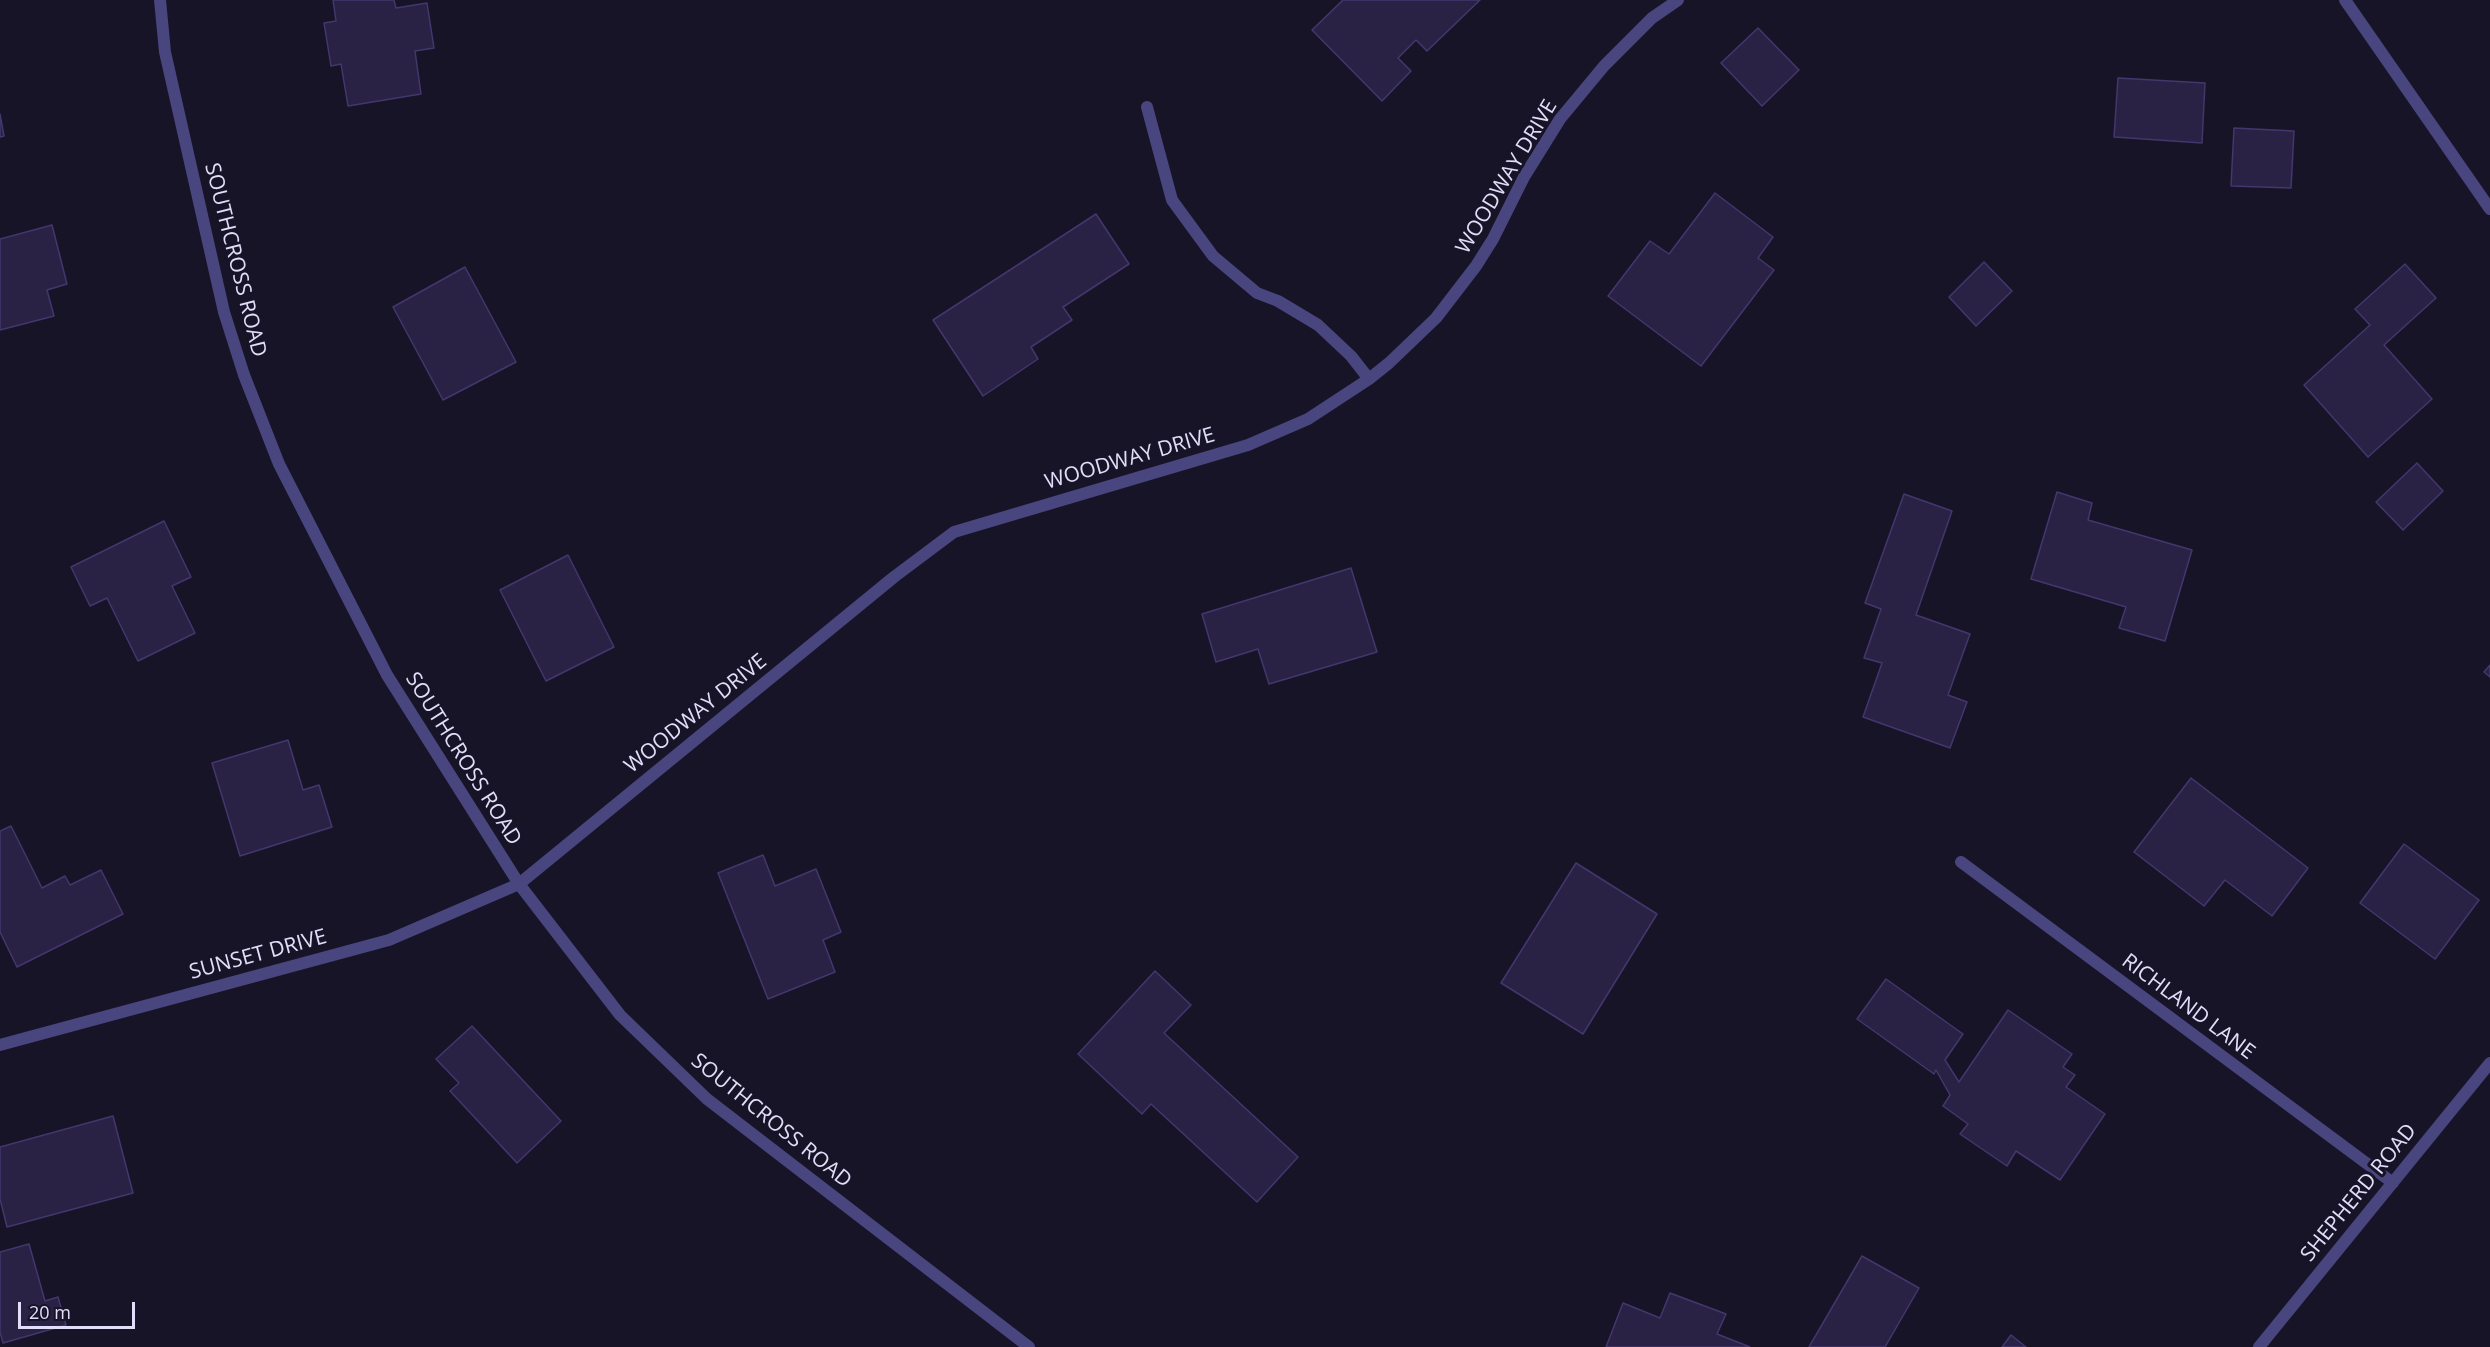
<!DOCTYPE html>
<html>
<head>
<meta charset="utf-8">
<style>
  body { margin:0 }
  #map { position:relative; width:2490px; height:1347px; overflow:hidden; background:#171427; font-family:"Open Sans",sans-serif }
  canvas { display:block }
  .scale { position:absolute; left:18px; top:1302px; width:117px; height:27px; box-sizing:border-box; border:3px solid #e2defa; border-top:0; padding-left:8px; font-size:18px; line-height:21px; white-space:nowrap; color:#e2defa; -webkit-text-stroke:4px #171427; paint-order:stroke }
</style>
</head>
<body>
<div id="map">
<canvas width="2490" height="1347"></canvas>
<div class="scale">20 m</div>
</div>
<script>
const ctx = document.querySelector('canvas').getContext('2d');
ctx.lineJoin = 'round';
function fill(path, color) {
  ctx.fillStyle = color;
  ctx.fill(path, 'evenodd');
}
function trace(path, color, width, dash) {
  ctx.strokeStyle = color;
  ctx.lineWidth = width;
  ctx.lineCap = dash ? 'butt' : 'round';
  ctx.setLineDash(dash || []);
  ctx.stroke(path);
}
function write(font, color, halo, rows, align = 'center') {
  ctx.font = font + ' "Open Sans",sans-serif';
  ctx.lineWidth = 6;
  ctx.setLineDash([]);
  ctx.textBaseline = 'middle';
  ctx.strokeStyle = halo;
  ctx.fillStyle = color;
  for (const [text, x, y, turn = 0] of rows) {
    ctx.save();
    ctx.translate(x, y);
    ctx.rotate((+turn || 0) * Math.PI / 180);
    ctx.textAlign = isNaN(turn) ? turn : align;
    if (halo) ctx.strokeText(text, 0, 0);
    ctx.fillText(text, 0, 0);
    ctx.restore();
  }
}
const building = new Path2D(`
  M333,0H394L396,8L427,3L434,48L415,51L421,94L348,106L341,64L331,66L324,23L336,21Z
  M1343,0H1480L1427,51L1416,40L1398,58L1411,71L1382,101L1312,30Z
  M1758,28L1799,70L1762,106L1721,63Z
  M2118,78L2205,83L2202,143L2114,137Z
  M0,114L4,136L0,137Z
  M2234,128L2294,131L2291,188L2231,186Z
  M1715,193L1773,237L1758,258L1774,270L1701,366L1608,296L1650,241L1669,254Z
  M1096,214L1129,264L1063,307L1072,320L1031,347L1038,359L983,396L933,320Z
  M52,225L67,284L47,290L54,316L0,330V239Z
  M1984,262L2012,291L1976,326L1949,297Z
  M2405,264L2436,298L2384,345L2432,399L2368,457L2304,385L2370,325L2355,309Z
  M465,267L516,362L443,400L393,307Z
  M2417,463L2443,491L2403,530L2376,502Z
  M2057,492L2092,503L2088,520L2192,550L2165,641L2119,628L2126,607L2031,579Z
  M1904,494L1952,511L1916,615L1970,634L1948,695L1967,702L1950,748L1863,717L1882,663L1864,658L1881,609L1865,603Z
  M164,521L191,577L172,586L195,633L138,661L107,598L90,606L71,567Z
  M568,555L614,647L546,681L500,590Z
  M1351,568L1377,652L1269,684L1258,649L1216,662L1202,614Z
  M2490,665V677L2484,672Z
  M288,740L303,790L319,785L332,827L240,856L212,763Z
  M2191,778L2308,868L2272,916L2225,880L2204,906L2134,852Z
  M11,826L42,888L65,876L70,885L101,870L123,914L17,967L0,932V831Z
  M2404,844L2479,900L2435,959L2360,903Z
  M763,855L775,886L816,869L841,932L823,940L835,972L768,999L718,873Z
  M1576,863L1657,914L1583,1034L1501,983Z
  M1155,971L1191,1005L1164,1033L1298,1157L1257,1202L1151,1104L1142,1114L1078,1054Z
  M1886,979L1963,1034L1945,1060L1959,1082L2008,1010L2072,1054L2063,1067L2075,1075L2066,1087L2105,1114L2060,1180L2016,1151L2007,1166L1960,1134L1968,1124L1943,1106L1950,1095L1936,1070L1934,1074L1857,1019Z
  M472,1026L561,1121L517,1163L450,1091L459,1083L436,1059Z
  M113,1116L133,1193L7,1227L0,1199V1147Z
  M29,1244L45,1301L58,1297L66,1325L3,1343L0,1332V1252Z
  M1862,1256L1919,1288L1885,1347H1809Z
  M1670,1293L1726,1314L1717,1334L1750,1347H1606L1623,1303L1660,1318Z
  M2011,1335L2026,1347H2002Z`);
fill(building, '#2a2245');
trace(building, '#43376e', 1.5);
trace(new Path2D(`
  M160,0L165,52L224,312L244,375L279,464L387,675L519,884L620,1015L707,1099L1029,1347
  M2345,0L2490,209
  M1147,107L1172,200L1213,256L1257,293L1278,301L1318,325L1351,356L1369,379
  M1961,862L2393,1183
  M0,1045L389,940L519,884L894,577L954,532L1248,445L1308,419L1369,379L1389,363L1436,318L1476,266L1493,239L1524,177L1560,119L1604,66L1652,18L1678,0
  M2259,1347L2490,1063`), '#49457f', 12);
write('21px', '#e2defa', '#171427', [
  ["WOODWAY DRIVE",1507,177,-59],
  ["SOUTHCROSS ROAD",235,260,76],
  ["WOODWAY DRIVE",1130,459,-16],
  ["WOODWAY DRIVE",696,714,-39],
  ["SOUTHCROSS ROAD",463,759,58],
  ["SUNSET DRIVE",258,955,-15],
  ["RICHLAND LANE",2188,1007,37],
  ["SOUTHCROSS ROAD",771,1121,39],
  ["SHEPHERD ROAD",2359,1193,-51]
]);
</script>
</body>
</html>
